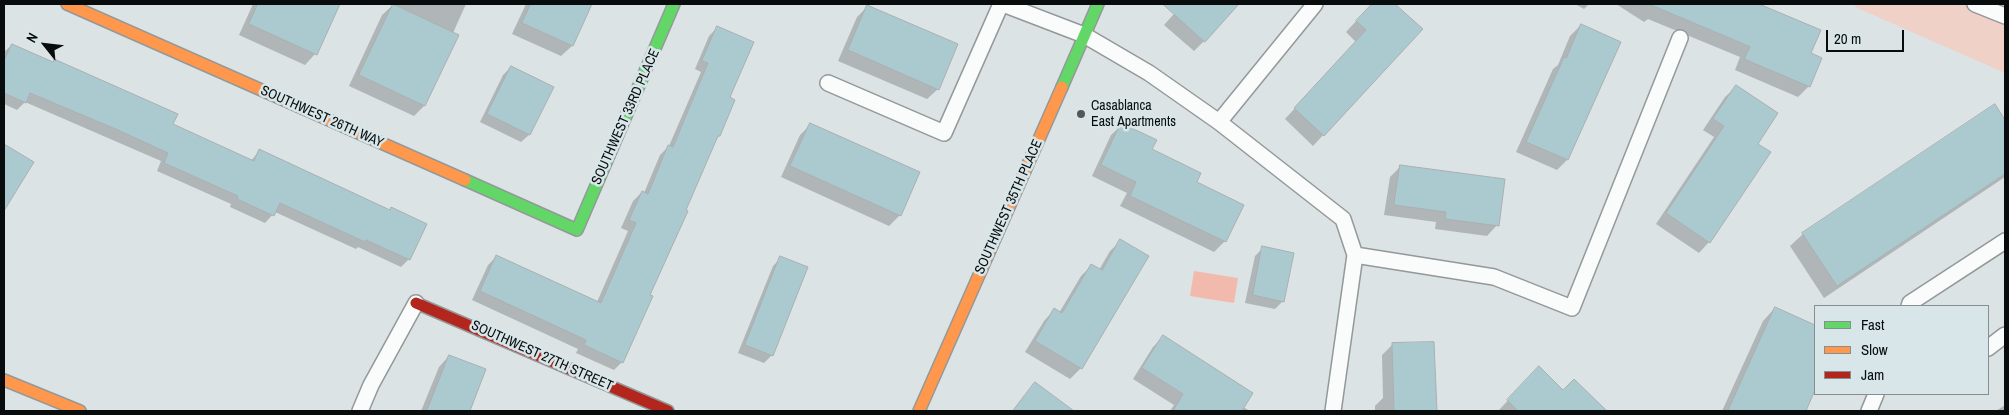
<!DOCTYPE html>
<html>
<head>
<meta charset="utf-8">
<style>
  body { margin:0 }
  #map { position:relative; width:2009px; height:415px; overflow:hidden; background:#dce3e5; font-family:"Archivo Narrow",sans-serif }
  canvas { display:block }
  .frame { position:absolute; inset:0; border:5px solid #080c0d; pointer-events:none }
  .legend { position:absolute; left:1814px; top:305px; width:175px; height:90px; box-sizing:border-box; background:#d8e6e9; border:1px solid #858f91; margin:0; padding:6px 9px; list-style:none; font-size:15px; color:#080c0d }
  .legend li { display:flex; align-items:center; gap:10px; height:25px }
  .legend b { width:25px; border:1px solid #858f91 }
  .north { position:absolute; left:20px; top:20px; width:50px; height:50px; -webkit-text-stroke:4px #d8e6e9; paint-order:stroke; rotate:299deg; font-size:14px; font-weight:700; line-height:20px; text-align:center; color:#080c0d }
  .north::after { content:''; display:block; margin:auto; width:18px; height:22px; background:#080c0d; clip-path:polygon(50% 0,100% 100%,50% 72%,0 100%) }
  .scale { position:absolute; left:1826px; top:30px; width:78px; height:22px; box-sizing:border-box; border:2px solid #080c0d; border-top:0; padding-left:6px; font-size:15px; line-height:18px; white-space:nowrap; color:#080c0d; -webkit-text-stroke:4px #d8e6e9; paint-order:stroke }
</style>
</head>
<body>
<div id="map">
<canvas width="2009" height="415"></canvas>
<div class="frame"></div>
<ul class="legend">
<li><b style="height:6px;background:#63d668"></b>Fast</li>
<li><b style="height:6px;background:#ff974d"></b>Slow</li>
<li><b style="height:6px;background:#b3261e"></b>Jam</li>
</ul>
<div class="north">N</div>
<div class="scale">20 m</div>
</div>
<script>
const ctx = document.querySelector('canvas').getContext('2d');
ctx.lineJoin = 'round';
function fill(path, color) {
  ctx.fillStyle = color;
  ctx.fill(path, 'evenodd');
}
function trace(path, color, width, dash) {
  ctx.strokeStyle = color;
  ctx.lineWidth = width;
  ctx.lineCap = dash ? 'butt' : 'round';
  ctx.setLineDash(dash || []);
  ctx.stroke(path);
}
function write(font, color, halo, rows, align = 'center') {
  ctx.font = font + ' "Archivo Narrow",sans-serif';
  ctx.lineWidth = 5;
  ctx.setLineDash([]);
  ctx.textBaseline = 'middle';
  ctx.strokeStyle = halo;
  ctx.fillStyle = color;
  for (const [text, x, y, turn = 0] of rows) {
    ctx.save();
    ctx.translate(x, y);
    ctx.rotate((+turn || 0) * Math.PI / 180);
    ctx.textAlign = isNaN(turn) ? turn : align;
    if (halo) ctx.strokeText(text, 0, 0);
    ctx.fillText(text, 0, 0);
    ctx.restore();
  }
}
fill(new Path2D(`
  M1856,4H2005V73L1855,7Z`), '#efd1c8');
fill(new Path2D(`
  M1194,271L1238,278L1234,303L1190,296Z`), '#f1baac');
fill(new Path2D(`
  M253,4H339L315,54L305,65L239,35Z
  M394,4H466L453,33L458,36L424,106L414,116L349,86L382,15Z
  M526,4H591L572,46L561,56L512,34Z
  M1183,4H1228L1204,41L1194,51L1164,25Z
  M1372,4H1394L1421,29L1313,146L1285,119L1356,42L1346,32Z
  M1575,4H1589L1584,9Z
  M1616,4H1756L1820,30L1810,54L1809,86L1798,97L1735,70L1740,57L1648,19L1644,22Z
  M867,7L938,89L927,99L838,61L857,17Z
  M1581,25L1567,160L1557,170L1516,152L1553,69L1558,65L1570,36Z
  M717,28L729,98L719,136L714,140L648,295L622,362L614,370L576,353L578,349L472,300L488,265L497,256L597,302L628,231L621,228L633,201L642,192L644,193L660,155L669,146L701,72L695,69L709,36Z
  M12,45L171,125L251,161L259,151L390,211L409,259L401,267L358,247L356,249L275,212L265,223L230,207L231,204L157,171L161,161L25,102L17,110L4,104V52Z
  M511,67L552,87L529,135L521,142L480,122L503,75Z
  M1736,87L1756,144L1709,242L1699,253L1656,224L1714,137L1703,130L1725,97Z
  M1994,106L2005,123V177L1824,298L1790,246L1803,234Z
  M810,125L900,215L889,226L781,177L800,135Z
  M1122,125L1150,150L1195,183L1225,241L1214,252L1120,206L1127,193L1092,176L1111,135Z
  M4,146L32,163L4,208Z
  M1400,167L1497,225L1487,236L1435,229L1436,222L1384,215L1390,177Z
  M1121,241L1081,368L1070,379L1025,352L1044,321L1054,310L1059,313L1081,276L1091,266L1099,270L1110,251Z
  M1263,248L1283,301L1275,309L1245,303L1255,256Z
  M781,258L806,268L772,355L764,363L738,353L773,266Z
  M1775,308L1815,326V386L1804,411H1722L1763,321Z
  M1164,336L1243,407L1250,411H1170L1174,405L1133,379L1153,347Z
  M1433,343L1436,411H1375V406L1383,398L1382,355L1392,345Z
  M449,356L484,369L468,411H421L439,367Z
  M1539,368L1563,391L1574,381L1605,411H1498Z
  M1035,384L1064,405L1060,411H1012Z
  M2005,405V411H1996Z`), '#0003');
const building = new Path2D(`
  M258,4H340L317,55L249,24Z
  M393,4L459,35L425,106L359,75Z
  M531,4H592L573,46L522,23Z
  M1163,4H1239L1205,42Z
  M1372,4H1395L1423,29L1324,136L1294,108L1366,30L1356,21Z
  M1649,4H1759L1821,30L1811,53L1822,58L1810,87L1744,59L1750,47Z
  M867,5L958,44L939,90L848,50Z
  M1581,24L1621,42L1568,160L1526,142L1564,57L1566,58Z
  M717,26L754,42L730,97L735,100L720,136H718L686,210L688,211L650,295L653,296L623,363L584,345L586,340L480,291L496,255L601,303L636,223L629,220L642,191L648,194L668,145L673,147L708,63L702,61Z
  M12,44L53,62L54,59L178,114L173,124L254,161L259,149L390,210L391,207L427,224L410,260L366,240L365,242L280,203L274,216L237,199L238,196L164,163L168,153L118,130L30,93L26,103L4,93V61Z
  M511,66L554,87L530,135L487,114Z
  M1736,85L1778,113L1758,144L1771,152L1710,243L1666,213L1724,126L1713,119Z
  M1995,104L2005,120V174L1837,286L1802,233Z
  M810,123L920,172L901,216L790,166Z
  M1121,123L1157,140L1152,149L1201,173L1197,182L1244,205L1226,242L1130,196L1136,182L1101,165Z
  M4,144L34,162L4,211Z
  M1400,165L1505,179L1499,226L1445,219L1446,212L1394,205Z
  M1120,239L1149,256L1082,369L1035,341L1054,308L1062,313L1091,264L1102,270Z
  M1262,246L1294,253L1284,302L1253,295Z
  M780,256L808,267L773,356L745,345Z
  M1775,307L1815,325V390L1806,411H1728Z
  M1163,335L1253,393L1242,411H1173L1183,394L1142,368Z
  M1434,342L1437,411H1394L1392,343Z
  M449,355L486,369L470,411H427Z
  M1539,366L1563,390L1574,379L1607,411H1518L1507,400Z
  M1035,382L1074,411H1013Z`);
fill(building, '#aacad0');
trace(building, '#aaafb1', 1);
const lane = new Path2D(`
  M1003,4L1084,35L1149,73L1219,122L1343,219L1355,255L1333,411
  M1975,4L2005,16
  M828,83L944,133L1001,4
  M1219,122L1315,4
  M1355,255L1494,277L1572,308L1680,38
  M1909,306L1910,303L2005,241
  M1988,348L2005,335
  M360,411L371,385L416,303
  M1869,411L1876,394`);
const fast = new Path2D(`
  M1062,87L1098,4
  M465,180L577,230L674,4`);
const slow = new Path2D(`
  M67,4L465,180
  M4,380L80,411
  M919,411L1062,87`);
const jam = new Path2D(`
  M416,303L668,411`);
trace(lane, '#939899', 18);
trace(fast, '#939899', 14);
trace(slow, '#939899', 14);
trace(jam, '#939899', 14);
trace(lane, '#fafbfb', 15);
trace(fast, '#63d668', 11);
trace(slow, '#ff974d', 11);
trace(jam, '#b3261e', 11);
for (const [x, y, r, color] of [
  [1081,114,5,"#525759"]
]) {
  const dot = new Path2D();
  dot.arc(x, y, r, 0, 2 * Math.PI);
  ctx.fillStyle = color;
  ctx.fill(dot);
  trace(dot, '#d8e6e9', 2);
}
write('14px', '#080c0d', '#d8e6e9', [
  ["Casablanca",1091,106],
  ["East Apartments",1091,122]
], 'left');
write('14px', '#080c0d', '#d8e6e9', [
  ["SOUTHWEST 26TH WAY",322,117,24],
  ["SOUTHWEST 33RD PLACE",626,117,-66],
  ["SOUTHWEST 35TH PLACE",1009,207,-66],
  ["SOUTHWEST 27TH STREET",542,356,24]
]);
</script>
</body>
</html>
